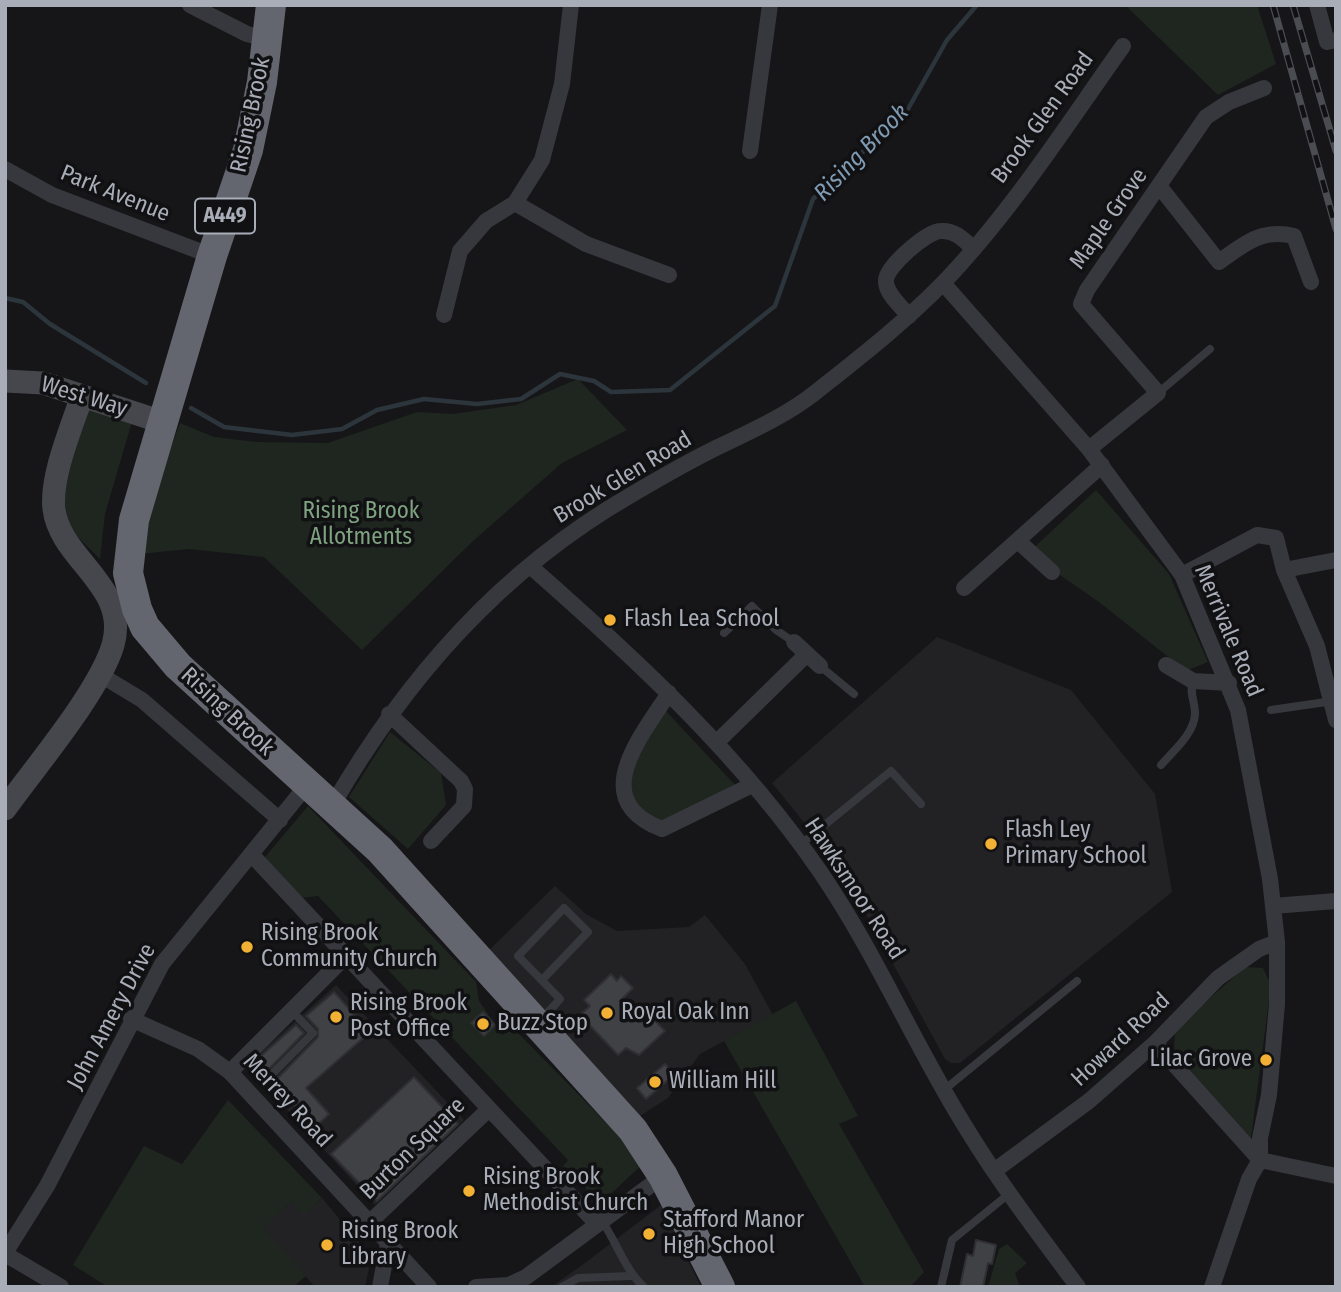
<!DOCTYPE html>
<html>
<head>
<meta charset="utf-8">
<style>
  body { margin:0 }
  #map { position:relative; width:1341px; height:1292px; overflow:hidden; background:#161618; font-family:"Fira Sans Condensed",sans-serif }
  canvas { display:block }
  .frame { position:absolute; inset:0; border:7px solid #a8adb8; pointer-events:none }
</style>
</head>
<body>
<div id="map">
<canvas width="1341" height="1292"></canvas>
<div class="frame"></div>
</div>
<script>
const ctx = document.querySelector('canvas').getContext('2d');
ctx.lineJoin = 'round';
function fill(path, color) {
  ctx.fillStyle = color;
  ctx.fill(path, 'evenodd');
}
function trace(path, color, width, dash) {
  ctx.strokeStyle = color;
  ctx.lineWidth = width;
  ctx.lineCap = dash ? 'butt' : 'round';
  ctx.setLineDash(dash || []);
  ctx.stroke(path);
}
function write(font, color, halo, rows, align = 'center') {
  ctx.font = font + ' "Fira Sans Condensed",sans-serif';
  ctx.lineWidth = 7;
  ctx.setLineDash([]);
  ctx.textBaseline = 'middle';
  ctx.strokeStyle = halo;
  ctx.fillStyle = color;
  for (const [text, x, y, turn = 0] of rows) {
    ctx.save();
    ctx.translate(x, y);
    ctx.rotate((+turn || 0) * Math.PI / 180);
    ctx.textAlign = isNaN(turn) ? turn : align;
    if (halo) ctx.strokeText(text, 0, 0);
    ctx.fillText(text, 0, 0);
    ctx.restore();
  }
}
fill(new Path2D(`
  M937,637L1071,690L1155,794L1172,892L960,1063H951L945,1059L862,907L807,826L772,783Z
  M555,886L586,914L617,931L689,927L705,915L745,964L773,1015L700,1054L668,1098L640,1116L483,956Z
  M336,985L464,1120L375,1205L246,1065Z
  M322,1198L363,1247L369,1268L365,1287H315L263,1229L291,1201L304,1214Z
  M661,1205L701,1287H551L585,1263Z`), '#222225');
fill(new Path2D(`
  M1125,5H1257L1276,64L1218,95Z
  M578,379L627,430L562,463L473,541L362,650L264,557L189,549L139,554L165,463L180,423L214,437L257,442L328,443L417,412L453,414L516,405Z
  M90,405L133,418L105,514L100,559L68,527L64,491L68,465Z
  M1096,490L1169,574L1208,662L1186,671L1099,602L1028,553Z
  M665,710L736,786L678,819L654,822L626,792L631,764Z
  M390,732L441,773L446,805L408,849L349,797Z
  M308,806L476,982L479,1001L502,1035L513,1028L645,1162L601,1203L563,1166L568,1160L318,896L302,898L267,863L265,857Z
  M1245,967L1263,968L1271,985L1251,1138L1174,1052L1175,1029Z
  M796,1001L858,1116L839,1124L924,1272L910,1287H865L724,1041Z
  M228,1100L322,1198L304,1215L291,1201L264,1229L306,1276L293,1287H108L73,1265L144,1146L182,1164Z
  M1007,1244L1027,1263L1015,1273L1020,1287H988L999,1249Z`), '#1e261f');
trace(new Path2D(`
  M5,298L23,302L50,324L146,383
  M191,408L224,427L292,435L342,429L377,410L424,399L477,404L521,399L560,374L594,381L611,392L670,390L775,306L813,199L908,109L947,40L977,5`), '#2c353c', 4.5);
const building = new Path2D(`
  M611,974L617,981L621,976L633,988L620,1001L638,1019L646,1011L665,1031L639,1055L626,1048L618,1055L580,1015L590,1006L584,1000Z
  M334,992L370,1032L306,1088L329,1114L314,1128L255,1061L296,1025L304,1033L268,1070L270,1077H279L318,1037V1029L306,1016Z
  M483,1012L495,1025L484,1036L471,1023Z
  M665,1064L674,1075L646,1099L637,1088Z
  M414,1077L458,1124L377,1201L331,1154Z
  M976,1240L996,1245L992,1264L988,1263L983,1287H960L967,1254L973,1256Z`);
fill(building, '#404145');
trace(building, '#303034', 2);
trace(new Path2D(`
  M1158,393L1210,349
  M724,633L752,606L776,630L794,642
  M820,666L854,694
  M1271,710L1333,701
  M1161,765C1174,750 1194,734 1195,714C1195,701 1189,694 1193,681
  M800,845L891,771L921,804
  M540,1021L560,999L518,956L564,908L588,932L542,980
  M274,1072L313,1033L291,1010
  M944,1090L1077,981
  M602,1221C617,1243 625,1270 644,1287
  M562,1287L578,1278L631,1276
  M941,1287L952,1240L1010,1193`), '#37383d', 8);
trace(new Path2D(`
  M190,5L247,34L267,39
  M1317,5L1327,42L1336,40
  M750,151L770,5
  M5,169L52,195L212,256
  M1160,187L1219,262C1244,244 1262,228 1294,236L1311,282
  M515,203L586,244L669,275
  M943,283L1089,449L1182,575L1238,710L1270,879L1277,942V1004L1269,1095L1260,1138V1160L1249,1179L1212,1287
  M444,315L460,251L486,221L515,203L542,160L562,84L571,5
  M909,316C901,306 885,293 886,280C887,266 927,231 941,231C955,230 964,240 974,249
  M1089,449L1158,393L1081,304L1087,290L1206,117L1229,102L1264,88
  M1018,541L1052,572
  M530,566C636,659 741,756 821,873C877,955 915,1047 968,1131C1001,1185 1040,1236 1078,1287
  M1284,570L1336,560
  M1182,575L1257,535L1276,538L1284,570L1317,646L1336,720
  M964,588L1102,465
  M794,642L820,666
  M1166,665L1193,681L1229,683
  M99,674L142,700L280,820
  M669,693C640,738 587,800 662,829L752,785
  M389,714L461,781L465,789L464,806L431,841
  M716,743L807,654
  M332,806C406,678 501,570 631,495C658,479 686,463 714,449C749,432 786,416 816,392C860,357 905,322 944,282C1012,211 1066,126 1123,46
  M252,855L597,1224
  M1273,906L1336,901
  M131,1019L198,1049L230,1072L429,1287
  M1155,1043L1260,1160L1336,1176
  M230,1072L347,955
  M994,1171L1089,1101L1155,1043L1218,978L1259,949L1277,942
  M369,1223L489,1109
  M5,1253L47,1186L162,964L307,785
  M5,1254L61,1287
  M380,1287L388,1244
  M476,1287L509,1285L526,1277L663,1176`), '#37383d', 16);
trace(new Path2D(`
  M5,381L43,383L162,422
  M5,809C35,767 99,692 113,645C130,586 60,560 54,509C50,477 72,426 82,396`), '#45474d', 23);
trace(new Path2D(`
  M271,5L262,82L248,150L212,256L134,520L128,573L137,609L145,627L178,666L380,850L633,1130L663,1176L720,1287`), '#63666e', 30);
const rail = new Path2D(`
  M1273,5L1336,229
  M1293,5L1336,151`);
trace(rail, '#4a4c52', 7);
trace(rail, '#111113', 4.5, [13]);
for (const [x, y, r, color] of [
  [610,620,7,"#f2b134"],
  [991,844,7,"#f2b134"],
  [247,947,7,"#f2b134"],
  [607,1013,7,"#f2b134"],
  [336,1017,7,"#f2b134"],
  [483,1024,7,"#f2b134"],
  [1266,1060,7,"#f2b134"],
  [655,1082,7,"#f2b134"],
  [469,1191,7,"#f2b134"],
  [649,1234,7,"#f2b134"],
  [327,1245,7,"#f2b134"]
]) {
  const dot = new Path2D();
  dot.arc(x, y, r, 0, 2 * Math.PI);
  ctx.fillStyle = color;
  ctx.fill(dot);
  trace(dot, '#111113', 2.5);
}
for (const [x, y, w] of [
  [225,216,60]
]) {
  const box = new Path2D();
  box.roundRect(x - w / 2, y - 17.5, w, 35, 5);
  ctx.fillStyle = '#111113';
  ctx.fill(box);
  trace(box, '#a8adb8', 2);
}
write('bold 21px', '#a8adb8', null, [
  ["A449",225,216]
]);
write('23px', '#a8adb8', '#111113', [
  ["Rising Brook",251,115,-78],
  ["Brook Glen Road",1043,118,-54],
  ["Park Avenue",115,194,22],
  ["Maple Grove",1109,219,-55],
  ["West Way",84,397,17],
  ["Brook Glen Road",623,478,-31],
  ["Merrivale Road",1228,631,67],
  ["Rising Brook",227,712,43],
  ["Hawksmoor Road",854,889,57],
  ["John Amery Drive",112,1017,-62],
  ["Howard Road",1121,1040,-43],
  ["Merrey Road",287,1101,47],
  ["Burton Square",413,1149,-44]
]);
write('23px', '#7fa381', '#111113', [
  ["Rising Brook",361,512],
  ["Allotments",361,538]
]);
write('23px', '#a8adb8', '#111113', [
  ["Flash Lea School",624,620],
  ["Flash Ley",1005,831],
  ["Primary School",1005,857],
  ["Rising Brook",261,934],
  ["Community Church",261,960],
  ["Rising Brook",350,1004],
  ["Post Office",350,1030],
  ["Royal Oak Inn",621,1013],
  ["Buzz Stop",497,1024],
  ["Lilac Grove",1252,1060,"right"],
  ["William Hill",669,1082],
  ["Rising Brook",483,1178],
  ["Methodist Church",483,1204],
  ["Stafford Manor",663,1221],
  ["High School",663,1247],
  ["Rising Brook",341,1232],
  ["Library",341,1258]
], 'left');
write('italic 24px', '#7f9bb3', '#111113', [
  ["Rising Brook",862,153,-46]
]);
</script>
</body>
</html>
